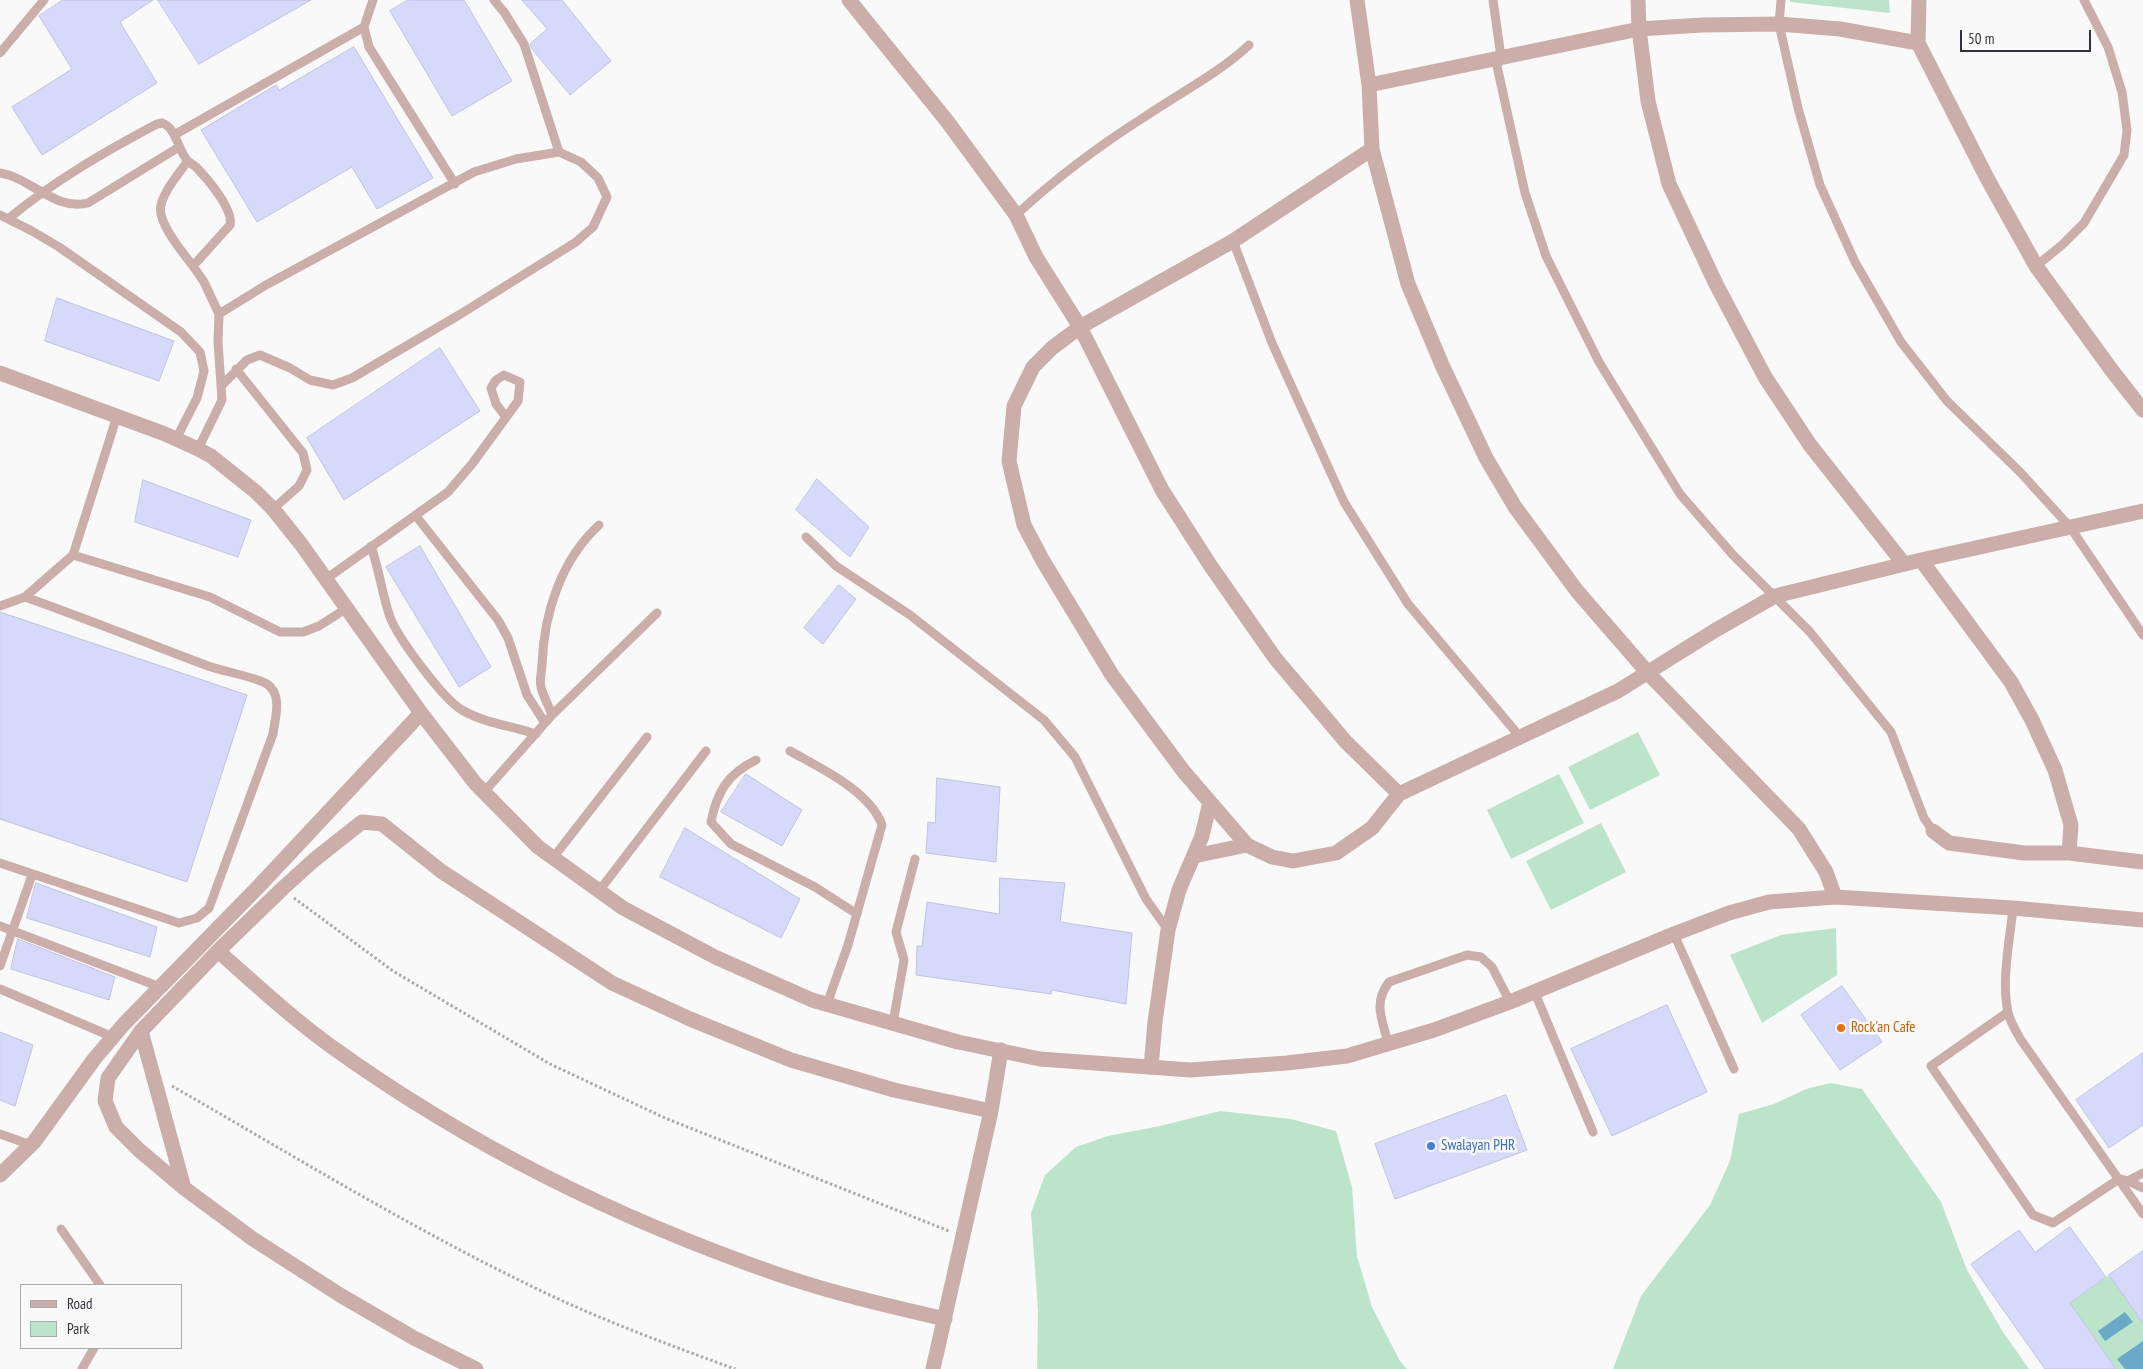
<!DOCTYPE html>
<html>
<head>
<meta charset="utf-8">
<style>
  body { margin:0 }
  #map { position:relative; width:2143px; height:1369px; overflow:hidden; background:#f9f9f9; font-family:"PT Sans Narrow",sans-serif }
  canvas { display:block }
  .legend { position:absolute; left:20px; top:1284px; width:162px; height:65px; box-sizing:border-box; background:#f9f9f9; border:1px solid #aaa9af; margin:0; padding:6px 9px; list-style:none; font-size:15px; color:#34313f }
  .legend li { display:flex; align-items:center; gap:10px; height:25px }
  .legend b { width:25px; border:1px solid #aaa9af }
  .scale { position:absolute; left:1960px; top:30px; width:131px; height:22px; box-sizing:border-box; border:2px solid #34313f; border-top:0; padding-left:6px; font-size:15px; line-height:18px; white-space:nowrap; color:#34313f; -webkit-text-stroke:4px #f9f9f9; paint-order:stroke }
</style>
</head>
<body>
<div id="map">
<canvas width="2143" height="1369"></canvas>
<ul class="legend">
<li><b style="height:6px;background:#cbaea9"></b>Road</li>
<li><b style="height:14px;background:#bce4cb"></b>Park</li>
</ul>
<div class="scale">50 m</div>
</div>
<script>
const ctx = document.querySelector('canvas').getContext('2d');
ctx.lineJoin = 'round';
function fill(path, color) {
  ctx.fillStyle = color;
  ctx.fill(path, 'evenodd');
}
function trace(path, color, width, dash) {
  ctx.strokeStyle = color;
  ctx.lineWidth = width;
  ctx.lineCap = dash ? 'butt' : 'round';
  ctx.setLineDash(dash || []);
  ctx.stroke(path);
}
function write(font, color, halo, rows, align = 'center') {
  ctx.font = font + ' "PT Sans Narrow",sans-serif';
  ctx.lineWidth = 5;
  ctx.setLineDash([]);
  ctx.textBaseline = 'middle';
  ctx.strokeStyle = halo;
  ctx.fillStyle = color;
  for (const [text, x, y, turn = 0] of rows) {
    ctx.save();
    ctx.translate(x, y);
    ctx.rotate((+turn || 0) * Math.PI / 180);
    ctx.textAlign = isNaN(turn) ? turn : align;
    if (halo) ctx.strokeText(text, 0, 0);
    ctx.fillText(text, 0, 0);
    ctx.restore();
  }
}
fill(new Path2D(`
  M1790,0H1889L1890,13L1790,2Z
  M1638,732L1660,775L1590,810L1568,767Z
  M1559,774L1584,823L1511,859L1487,810Z
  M1601,823L1626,872L1551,910L1526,861Z
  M1836,928L1837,975L1762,1023L1730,955L1781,935Z
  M1831,1083L1862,1089L1941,1202L1967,1270L2003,1332L2029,1369H1613L1641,1296L1710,1205L1730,1161L1739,1114L1774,1104L1806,1089Z
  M1220,1111L1291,1119L1336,1131L1352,1187L1357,1256L1372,1307L1400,1361L1407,1369H1037L1038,1311L1031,1213L1045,1175L1076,1147L1108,1136L1160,1126Z
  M2143,1251V1369H2116L2070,1303Z`), '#bce4cb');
fill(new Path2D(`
  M2125,1312L2133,1322L2105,1341L2098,1331Z
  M2143,1341V1369H2125L2117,1359Z`), '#6ba9c8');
const building = new Path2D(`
  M63,0H153L120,22L157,83L42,155L12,107L72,69L39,16Z
  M158,0H311L199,64Z
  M408,0H464L512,81L452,116L390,11Z
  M522,0H562L611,61L570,95L532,49L530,44L547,29Z
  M354,47L433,178L377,209L352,167L257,222L201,130L276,85L279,90Z
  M57,298L174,341L159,381L45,341Z
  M440,348L480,411L344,500L307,438Z
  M817,479L869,527L850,557L796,510Z
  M143,480L251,520L238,557L135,522Z
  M420,546L491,667L459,687L386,567Z
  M839,585L856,599L823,644L804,628Z
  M0,612L247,695L187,882L0,819Z
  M746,774L802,810L782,846L721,812Z
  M937,778L1000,787L996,862L926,853L928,822L935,823Z
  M685,828L800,899L781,938L660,877Z
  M1000,878L1065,883L1060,922L1132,933L1126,1004L1052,990L1051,994L916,975L917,946H922L927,902L999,914Z
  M36,883L157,927L150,957L27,918Z
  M18,939L115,977L109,1000L11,969Z
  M1842,986L1882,1042L1840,1070L1801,1015Z
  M1667,1005L1707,1092L1612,1136L1571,1049Z
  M0,1032L33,1045L15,1106L0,1100Z
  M2143,1053V1125L2109,1148L2076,1100Z
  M1506,1095L1527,1150L1395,1199L1375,1144Z
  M2070,1227L2106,1277L2070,1303L2116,1369H2045L1971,1264L2019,1230L2035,1252Z
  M2143,1251V1323L2109,1275Z`);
fill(building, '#d7d9fb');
trace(building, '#c0c2e4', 1);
trace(new Path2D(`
  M294,898L393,971L550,1064L665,1118L949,1231
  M172,1086C289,1153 404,1224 525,1283C593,1317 664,1343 735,1369`), '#aaa9ae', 3, [2.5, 2.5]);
trace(new Path2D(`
  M373,0L364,27L369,47L455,184
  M494,0L504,12L524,44L559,152
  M1493,0L1501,57L1497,66L1525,193L1546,256L1599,362L1680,494L1733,555L1810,632L1891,732L1924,818L1933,831
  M1781,0L1779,24L1798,108L1820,185L1855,262L1901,342L1947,401L2020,472L2070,527L2143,635
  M0,53L44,0
  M174,135L364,27
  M187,162C178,175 165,189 161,205C156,221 183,253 193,266
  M0,173C31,178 55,211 88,203L179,147
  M0,215L32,231L59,247L181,332L200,352L204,371L197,398L176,439
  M1016,215C1056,178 1100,145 1146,116C1180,93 1219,73 1249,45
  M8,219C54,181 104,152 157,124L162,123C176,127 178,150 187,160C189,163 193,164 196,167C207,178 234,210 230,225L193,266L204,282L219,314L218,342L222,400L198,449
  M1233,241L1272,343L1344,502L1408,604L1521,738
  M2036,266L2062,245L2084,223L2124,155L2127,130L2122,92L2108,47L2084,0
  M219,314L266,285L474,172L516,159L559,152L581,162L598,178L607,197L593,227L576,242L459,315L352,378L333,385L310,380L290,368L260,355L247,360L222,385
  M236,369L303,453L307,470L299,486L273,509
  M416,516L498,620L508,638L527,695L545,723
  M806,537L836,566L910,615L1044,720L1075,757L1146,899L1168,930
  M371,546C379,569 382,594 390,617C398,638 443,699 462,710C484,723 512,726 536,734
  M73,555L210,597L280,632H303L319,626L347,608
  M326,579L448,492L472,464L518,401L520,382L504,375L496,380L491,388L496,404L506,417
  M0,606L25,597L73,555L117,416
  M552,715C549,706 543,696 541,687C539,680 542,671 542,664C544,613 561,560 599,525
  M790,751C820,768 870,791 882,825L848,945L827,1004
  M756,760C728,774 717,791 711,822L731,844L815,887L857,914
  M484,792L552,715L657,613
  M553,858L647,737
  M0,863L179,923L197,918L209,908L273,734C275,718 283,695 267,684C256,677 222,671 208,666C147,643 87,619 25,597
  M599,891L706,751
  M2013,908C2010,939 2001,981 2008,1012C2010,1022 2016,1031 2021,1040L2143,1214
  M0,926L160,987
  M1674,934L1734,1069
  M0,966L32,875
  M0,989L113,1037
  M1535,993L1593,1132
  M2008,1012L1931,1066L2033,1215L2053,1223L2119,1179L2128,1181L2143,1173
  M893,1023L904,960L896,932L915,859
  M1388,1043C1382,1019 1373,1003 1389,982L1467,955L1481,957L1492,967L1510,1002
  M0,1134L31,1145
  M2128,1181L2143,1188
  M61,1229L100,1285
  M82,1369L94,1348`), '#cbaea9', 9);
trace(new Path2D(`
  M849,0L947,121L1016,215L1036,257L1080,327L1162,490L1210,565L1275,658L1346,742L1399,794
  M1357,0L1369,85L1372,149L1408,284L1442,365L1486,458L1515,507L1577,591L1648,673L1799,829L1826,872L1835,897
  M1638,0L1639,29L1648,101L1669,184L1716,284L1765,377L1810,445L1904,564
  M1919,0L1918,43L1987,178L2036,266L2113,372L2143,410
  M1369,85L1639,29L1702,25L1779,24L1840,29L1918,43
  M1372,149L1233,241L1080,327L1052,348L1033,367L1014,406L1009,461L1024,525L1043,561L1112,675L1184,772L1247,845L1272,857L1293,861L1336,853L1372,828L1399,794L1618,691L1714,631L1775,596L1921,560L2143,511
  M1921,560L2011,682L2032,720L2055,770L2071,825L2069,853
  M1933,831L1949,843L2024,853H2069L2143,862
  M1194,856L1247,845
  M218,951C255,984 292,1018 332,1047C470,1146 616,1218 777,1274C832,1293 889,1306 945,1319
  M141,1031L184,1188
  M1151,1067L1155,1022L1168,930L1179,890L1202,836L1210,802
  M476,1369L414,1338L340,1295L253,1239L184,1188L139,1150L116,1127L105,1101L108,1078L141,1031L218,951L282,889L314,860L362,822L382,824L441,871L612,983L690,1019L791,1060L894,1090L991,1111
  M933,1369L991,1111L1001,1050`), '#cbaea9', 15);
trace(new Path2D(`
  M0,373L165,434L198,449L211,456L256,492L273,509L301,544L421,713L475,783L538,847L623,908L715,957L812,1000L958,1042L1040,1059L1190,1070L1287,1063L1347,1056L1434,1030L1510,1002L1674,934L1729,913L1769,902L1835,897L2013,908L2143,920
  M0,1175L34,1142L95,1058L124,1024L260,885L421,713`), '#cbaea9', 15);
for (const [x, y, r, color] of [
  [1841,1028,5,"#e8710a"],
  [1431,1146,5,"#3f7fe0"]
]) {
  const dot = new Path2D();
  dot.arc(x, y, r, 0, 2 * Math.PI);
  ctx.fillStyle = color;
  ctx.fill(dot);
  trace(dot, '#f9f9f9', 2);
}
write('15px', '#c56008', '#f9f9f9', [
  ["Rock'an Cafe",1851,1028]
], 'left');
write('15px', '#366cbe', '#f9f9f9', [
  ["Swalayan PHR",1441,1146]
], 'left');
</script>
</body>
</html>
